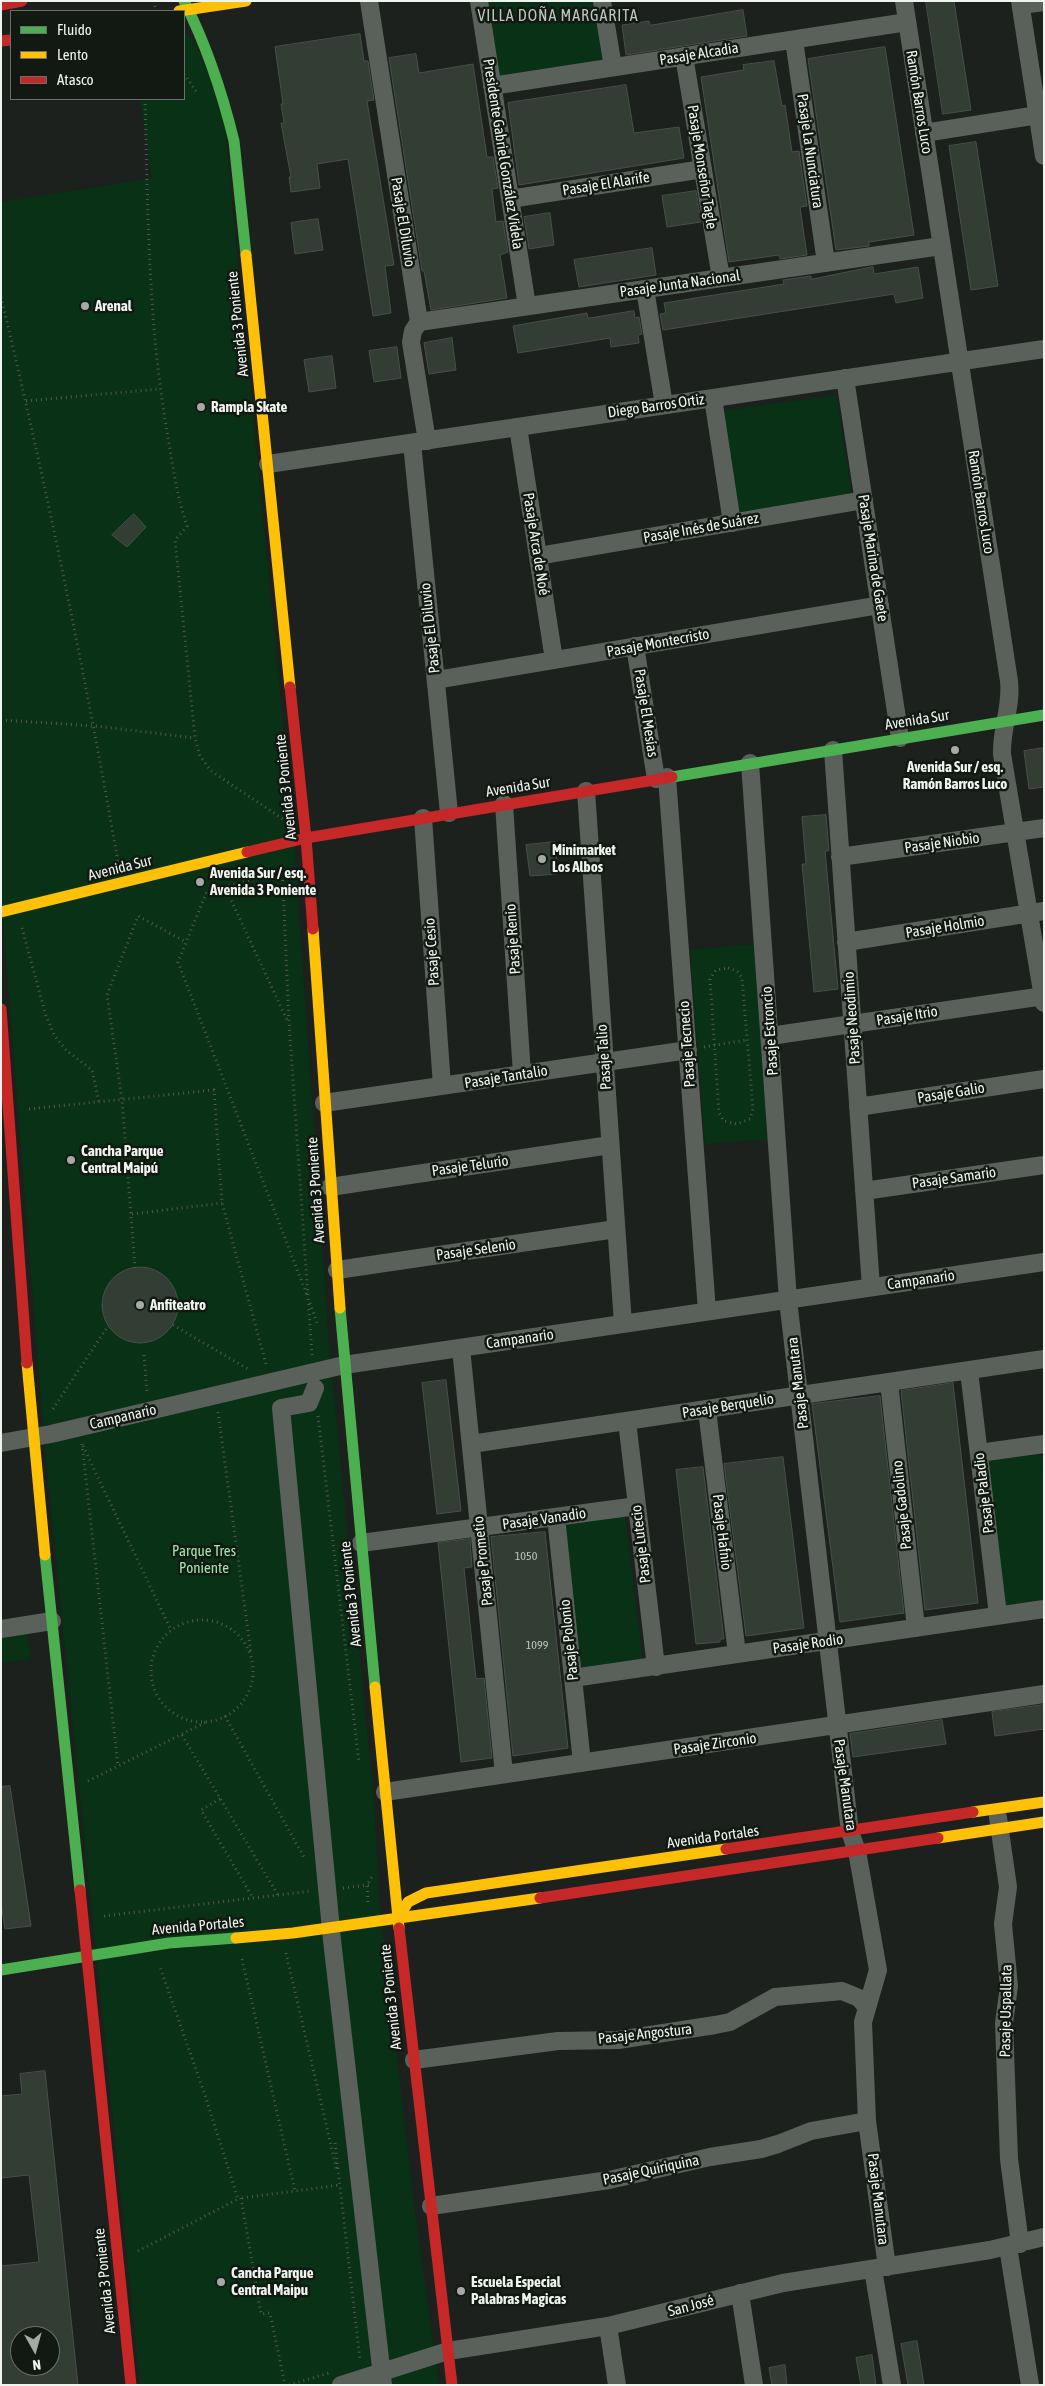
<!DOCTYPE html>
<html>
<head>
<meta charset="utf-8">
<style>
  body { margin:0 }
  #map { position:relative; width:1045px; height:2386px; overflow:hidden; background:#1c211d; font-family:"Asap Condensed",sans-serif }
  canvas { display:block }
  .frame { position:absolute; inset:0; border:2px solid #eff4ef; pointer-events:none }
  .legend { position:absolute; left:10px; top:10px; width:175px; height:90px; box-sizing:border-box; background:#121913; border:1px solid #6a716b; margin:0; padding:6px 9px; list-style:none; font-size:15px; color:#eff4ef }
  .legend li { display:flex; align-items:center; gap:10px; height:25px }
  .legend b { width:25px; border:1px solid #6a716b }
  .north { position:absolute; left:10px; top:2326px; width:50px; height:50px; box-sizing:border-box; background:#121913; border:1px solid #6a716b; border-radius:50%; rotate:173deg; font-size:14px; font-weight:700; line-height:20px; text-align:center; color:#eff4ef }
  .north::after { content:''; display:block; margin:auto; width:18px; height:22px; background:#a5aaa6; clip-path:polygon(50% 0,100% 100%,50% 72%,0 100%) }
</style>
</head>
<body>
<div id="map">
<canvas width="1045" height="2386"></canvas>
<div class="frame"></div>
<ul class="legend">
<li><b style="height:6px;background:#4caf50"></b>Fluido</li>
<li><b style="height:6px;background:#ffc107"></b>Lento</li>
<li><b style="height:6px;background:#c62828"></b>Atasco</li>
</ul>
<div class="north">N</div>
</div>
<script>
const ctx = document.querySelector('canvas').getContext('2d');
ctx.lineJoin = 'round';
function fill(path, color) {
  ctx.fillStyle = color;
  ctx.fill(path, 'evenodd');
}
function trace(path, color, width, dash) {
  ctx.strokeStyle = color;
  ctx.lineWidth = width;
  ctx.lineCap = dash ? 'butt' : 'round';
  ctx.setLineDash(dash || []);
  ctx.stroke(path);
}
function write(font, color, halo, rows, align = 'center') {
  ctx.font = font + ' "Asap Condensed",sans-serif';
  ctx.lineWidth = 5;
  ctx.setLineDash([]);
  ctx.textBaseline = 'middle';
  ctx.strokeStyle = halo;
  ctx.fillStyle = color;
  for (const [text, x, y, turn = 0] of rows) {
    ctx.save();
    ctx.translate(x, y);
    ctx.rotate((+turn || 0) * Math.PI / 180);
    ctx.textAlign = isNaN(turn) ? turn : align;
    if (halo) ctx.strokeText(text, 0, 0);
    ctx.fillText(text, 0, 0);
    ctx.restore();
  }
}
fill(new Path2D(`
  M483,1H597L606,64L496,79Z
  M184,32L195,42L223,110L293,826L329,1346L374,1801L380,1907L414,2205L439,2385H140L45,1451L1,897V202L152,178L140,99H184Z
  M836,395L853,501L734,519L715,412Z
  M755,944L770,1139L705,1144L690,950Z
  M1041,1454L1044,1480V1601L1004,1606L986,1461Z
  M625,1516L643,1662L581,1670L562,1524Z
  M26,1628L31,1659L1,1663V1631Z`), '#093115');
const building = new Path2D(`
  M926,1H954L971,110L943,114Z
  M743,10L747,36L626,55L622,25L649,21L650,25Z
  M360,34L364,61H368L374,100L367,101L394,265L385,266L391,313L373,316L348,159L317,164L320,188L291,192L289,177H291L281,123H284L281,104H283L275,47Z
  M885,47L914,235L869,242V246L836,250L808,59Z
  M416,54L419,73L473,64L487,157H493L498,188L492,189L496,222L503,221L508,252L500,255L507,298L431,310L424,271H422L389,58Z
  M774,61L782,106L785,105L792,152L799,151L807,206L800,207L807,255L780,259L779,255L729,262L701,77L744,70L743,65Z
  M626,85L634,133L679,127L684,158L519,185L508,103Z
  M976,142L998,286L971,290L949,146Z
  M696,191L701,222L667,227L662,196Z
  M550,213L554,245L529,249L524,217Z
  M318,219L323,250L295,254L291,223Z
  M652,248L656,275L579,287L574,260Z
  M873,267L874,274L918,267L923,298L896,303L894,294L663,330L660,314L666,313L664,303L784,284L783,280L811,276V279Z
  M634,311L635,318L639,317L642,334L638,335L639,343L611,347L610,338L518,353L513,326L587,313L588,318Z
  M452,338L456,370L429,374L424,343Z
  M397,347L401,378L374,382L369,351Z
  M332,356L336,388L309,392L304,360Z
  M134,514L146,527L127,547L112,535Z
  M1044,748V787L1029,789L1024,751Z
  M826,815L829,851H825L838,989L814,992L802,864H806L802,817Z
  M555,842L558,874L530,876L526,845Z
  M102 1305a38 38 0 1 1 76 0a38 38 0 1 1-76 0Z
  M446,1380L461,1511L437,1514L422,1383Z
  M953,1383L978,1603L925,1610L901,1391Z
  M880,1396L904,1613L840,1622L812,1404Z
  M783,1457L804,1628L746,1636L724,1464Z
  M703,1467L724,1639H720V1642L696,1644L676,1470Z
  M545,1532L568,1748L513,1756L491,1537Z
  M470,1539L472,1567L464,1568L476,1679L484,1678L492,1758L461,1762L438,1543Z
  M1044,1705V1729L995,1736L992,1712Z
  M942,1720L946,1744L853,1757L850,1734Z
  M10,1786L31,1926L5,1929L1,1902V1787Z
  M45,2071L78,2385H1V2266L39,2262L29,2175L1,2178V2096L22,2094L20,2074ZM20,2336H50V2366H20Z
  M917,2341L924,2385H908L901,2344Z
  M872,2355L876,2385H861L856,2358Z
  M785,2365L787,2385H772L769,2368Z`);
fill(building, '#323d34');
trace(building, '#494e4a', 1);
trace(new Path2D(`
  M154,1L156,11
  M184,74L198,94
  M145,99C148,212 148,325 168,437C173,467 177,497 187,526L175,540L195,738L200,756L211,771L283,819
  M1,297C46,484 85,673 118,862
  M26,401L159,389
  M1,720L95,726L195,738
  M282,865L289,1022L312,1355
  M283,872L207,891L178,962L307,1295
  M225,887L287,1020
  M22,928L46,1016L54,1035L67,1051L92,1070L99,1102
  M728,968L737,971L742,978L753,1109L750,1119L737,1124L724,1121L719,1113L710,979L716,970Z
  M704,1047L747,1040
  M29,1109L214,1090L222,1203L266,1364
  M132,1214L222,1203
  M135,1268L122,1100L107,995L138,916L186,942
  M310,1303L318,1326
  M173,1325L248,1369
  M144,1355L147,1393
  M53,1409L108,1326
  M218,1412L251,1653
  M318,1416L359,1762
  M82,1444L118,1766
  M83,1446L171,1630
  M151 1671a51 51 0 1 1 102 0a51 51 0 1 1-102 0Z
  M225,1716L305,1859
  M182,1735L278,1895
  M88,1781L206,1722
  M220,1799L201,1810L253,1898
  M343,1888L369,1885
  M368,1902L367,1885L372,1877
  M104,1916L311,1891
  M286,1953L337,2171
  M242,1959L295,2191
  M335,2143L360,2360
  M241,2198L261,2314L270,2313L285,2385
  M242,2198L340,2185
  M138,2251L238,2199L205,2095L160,1967
  M289,2385L329,2373`), '#535854', 3, [1, 4]);
trace(new Path2D(`
  M369,1L419,322L413,331L411,342L427,441
  M479,1L527,306
  M602,1L613,67
  M904,1L1009,681C1012,706 1001,729 1002,754L1044,1003
  M1020,1L1044,156
  M1021,5L1044,2
  M794,40L826,263
  M684,56L721,278
  M492,86L907,22
  M924,133L1038,115
  M510,199L703,169
  M645,289L664,405
  M419,322L941,246
  M845,378L900,738
  M713,398L732,523
  M518,427L554,660
  M412,443L449,813
  M268,464L1044,349
  M538,556L864,500
  M635,646L656,779
  M436,680L880,605
  M833,750L871,1287
  M750,763L788,1300L850,1832L857,1851L878,1970L863,2022L867,2121L887,2267
  M667,777L707,1311
  M586,791L623,1324
  M504,804L522,1074
  M423,818L442,1086
  M840,857L1044,828
  M846,942L1044,911
  M770,1036L1044,996
  M324,1103L688,1050
  M858,1107L1044,1079
  M330,1187L610,1145
  M864,1191L1044,1165
  M337,1270L616,1229
  M461,1348L504,1774
  M969,1371L998,1615
  M889,1382L916,1628
  M315,1388L309,1403L281,1408L332,1940L383,2385
  M707,1410L737,1654
  M627,1421L656,1667
  M1,1443L51,1434L344,1365L1044,1262
  M471,1444L1044,1359
  M979,1453L1044,1444
  M556,1517L582,1763
  M361,1543L637,1506
  M1,1629L52,1621
  M573,1678L1044,1609
  M385,1792L1044,1694
  M998,1817L1008,1887L1003,1924L1009,1986L1004,2023L1009,2159L1020,2244
  M414,2060L558,2041L618,2040L715,2025L730,2022L775,1997L842,1991L859,1998L866,2006
  M431,2206L609,2180L710,2157L761,2149L778,2144L811,2131L867,2121
  M1008,2247L1030,2385
  M873,2269L892,2385
  M740,2293L754,2385
  M608,2326L617,2385
  M341,2385L448,2351L608,2326L783,2283L990,2250L1044,2237`), '#5a615b', 18);
trace(new Path2D(`
  M184,1C207,46 222,92 234,141L246,255
  M672,777L1044,715
  M340,1308L375,1687
  M45,1555L80,1890
  M1,1970L169,1943L236,1938`), '#4caf50', 11);
trace(new Path2D(`
  M179,11L246,1
  M246,255L290,687
  M1,912L247,852
  M313,929L340,1308
  M27,1363L45,1555
  M375,1687L399,1928
  M973,1812L1044,1802
  M938,1838L1044,1822
  M398,1919L408,1902L426,1893L726,1849
  M236,1938L293,1933L540,1898`), '#ffc107', 11);
trace(new Path2D(`
  M1,5L22,1
  M1,41L11,40
  M290,687L306,838L313,929
  M247,852L306,838L672,777
  M1,1009L27,1363
  M726,1849L973,1812
  M80,1890L131,2385
  M540,1898L938,1838
  M399,1928L452,2385`), '#c62828', 11);
for (const [x, y, r, color] of [
  [85,306,5,"#a5aaa6"],
  [201,407,5,"#a5aaa6"],
  [955,750,5,"#a5aaa6"],
  [542,859,5,"#a5aaa6"],
  [200,882,5,"#a5aaa6"],
  [71,1160,5,"#a5aaa6"],
  [140,1305,5,"#a5aaa6"],
  [221,2282,5,"#a5aaa6"],
  [461,2291,5,"#a5aaa6"]
]) {
  const dot = new Path2D();
  dot.arc(x, y, r, 0, 2 * Math.PI);
  ctx.fillStyle = color;
  ctx.fill(dot);
  trace(dot, '#121913', 2);
}
write('12px', '#c0c6c0', null, [
  ["1050",526,1556],
  ["1099",537,1645]
]);
write('15px', '#eff4ef', '#121913', [
  ["Pasaje Alcadia",699,54,-9],
  ["Ramón Barros Luco",919,102,81],
  ["Pasaje La Nunciatura",810,151,82],
  ["Presidente Gabriel González Videla",503,154,81],
  ["Pasaje Monseñor Tagle",702,167,81],
  ["Pasaje El Alarife",606,184,-9],
  ["Pasaje El Diluvio",403,222,81],
  ["Pasaje Junta Nacional",680,284,-8],
  ["Avenida 3 Poniente",238,324,-96],
  ["Diego Barros Ortiz",656,406,-8],
  ["Ramón Barros Luco",981,502,81],
  ["Pasaje Inés de Suárez",701,528,-10],
  ["Pasaje Arca de Noé",536,544,81],
  ["Pasaje Marina de Gaete",873,558,81],
  ["Pasaje El Diluvio",430,628,-96],
  ["Pasaje Montecristo",658,643,-10],
  ["Pasaje El Mesías",646,713,81],
  ["Avenida Sur",917,720,-9],
  ["Avenida 3 Poniente",286,787,-96],
  ["Avenida Sur",518,787,-9],
  ["Pasaje Niobio",942,843,-8],
  ["Avenida Sur",120,868,-14],
  ["Pasaje Holmio",945,927,-9],
  ["Pasaje Renio",513,939,-94],
  ["Pasaje Cesio",432,952,-94],
  ["Pasaje Itrio",907,1016,-9],
  ["Pasaje Neodimio",852,1018,-94],
  ["Pasaje Estroncio",770,1031,-94],
  ["Pasaje Tecnecio",687,1044,-94],
  ["Pasaje Talio",604,1057,-94],
  ["Pasaje Tantalio",506,1077,-9],
  ["Pasaje Galio",951,1093,-9],
  ["Pasaje Telurio",470,1166,-8],
  ["Pasaje Samario",954,1178,-8],
  ["Avenida 3 Poniente",316,1190,-94],
  ["Pasaje Selenio",476,1250,-8],
  ["Campanario",921,1280,-8],
  ["Campanario",520,1339,-8],
  ["Pasaje Manutara",798,1383,-97],
  ["Pasaje Berquelio",728,1406,-9],
  ["Campanario",123,1417,-13],
  ["Pasaje Paladio",984,1493,-97],
  ["Pasaje Gadolino",902,1505,-96],
  ["Pasaje Vanadio",544,1519,-8],
  ["Pasaje Hafnio",722,1532,83],
  ["Pasaje Lutecio",641,1544,-97],
  ["Pasaje Prometio",483,1561,-96],
  ["Avenida 3 Poniente",351,1594,-96],
  ["Pasaje Polonio",569,1640,-96],
  ["Pasaje Rodio",808,1644,-8],
  ["Pasaje Zirconio",715,1744,-8],
  ["Pasaje Manutara",845,1785,82],
  ["Avenida Portales",713,1837,-8],
  ["Avenida Portales",198,1926,-5],
  ["Avenida 3 Poniente",391,1997,-96],
  ["Pasaje Uspallata",1006,2011,-89],
  ["Pasaje Angostura",645,2034,-6],
  ["Pasaje Quiriquina",651,2170,-12],
  ["Pasaje Manutara",878,2199,83],
  ["Avenida 3 Poniente",105,2281,-96],
  ["San José",691,2306,-15]
]);
write('bold 15px', '#eff4ef', '#121913', [
  ["Arenal",95,306],
  ["Rampla Skate",211,407],
  ["Avenida Sur / esq.",955,767,"center"],
  ["Ramón Barros Luco",955,784,"center"],
  ["Minimarket",552,850],
  ["Los Albos",552,867],
  ["Avenida Sur / esq.",210,873],
  ["Avenida 3 Poniente",210,890],
  ["Cancha Parque",81,1151],
  ["Central Maipú",81,1168],
  ["Anfiteatro",150,1305],
  ["Cancha Parque",231,2273],
  ["Central Maipu",231,2290],
  ["Escuela Especial",471,2282],
  ["Palabras Magicas",471,2299]
], 'left');
write('15px', '#a1e5ac', '#121913', [
  ["Parque Tres",204,1551],
  ["Poniente",204,1568]
]);
ctx.letterSpacing = '1px';
write('16px', '#bdc7be', '#121913', [
  ["VILLA DOÑA MARGARITA",558,16]
]);
ctx.letterSpacing = '0px';
</script>
</body>
</html>
